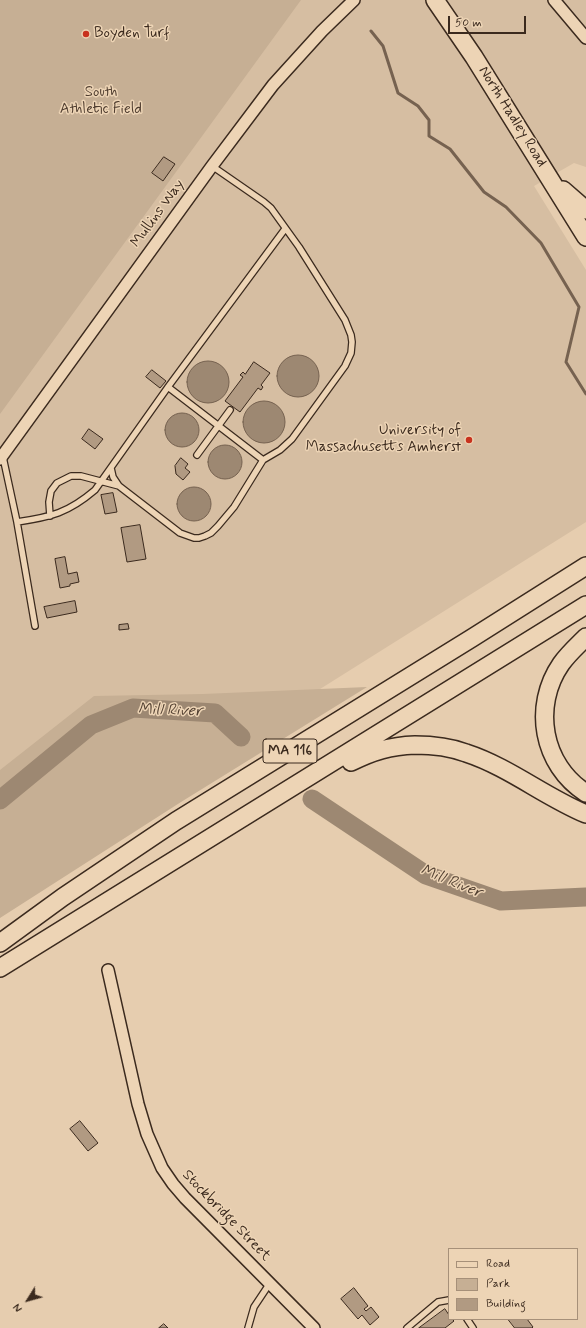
<!DOCTYPE html>
<html>
<head>
<meta charset="utf-8">
<style>
  body { margin:0 }
  #map { position:relative; width:586px; height:1328px; overflow:hidden; background:#e6cdaf; font-family:Mynerve,sans-serif }
  canvas { display:block }
  .legend { position:absolute; left:448px; top:1248px; width:130px; height:72px; box-sizing:border-box; background:#edd4b5; border:1px solid #a69079; margin:0; padding:5px 7px; list-style:none; font-size:12px; color:#3b2a1e }
  .legend li { display:flex; align-items:center; gap:8px; height:20px }
  .legend b { width:20px; border:1px solid #a69079 }
  .north { position:absolute; left:8px; top:1280px; width:40px; height:40px; -webkit-text-stroke:3px #edd4b5; paint-order:stroke; rotate:233deg; font-size:11px; font-weight:700; line-height:16px; text-align:center; color:#3b2a1e }
  .north::after { content:''; display:block; margin:auto; width:14px; height:18px; background:#3b2a1e; clip-path:polygon(50% 0,100% 100%,50% 72%,0 100%) }
  .scale { position:absolute; left:448px; top:16px; width:78px; height:18px; box-sizing:border-box; border:2px solid #3b2a1e; border-top:0; padding-left:5px; font-size:12px; line-height:14px; white-space:nowrap; color:#3b2a1e; -webkit-text-stroke:3px #edd4b5; paint-order:stroke }
</style>
</head>
<body>
<div id="map">
<canvas width="586" height="1328"></canvas>
<ul class="legend">
<li><b style="height:5px;background:#edd4b5"></b>Road</li>
<li><b style="height:11px;background:#c6af94"></b>Park</li>
<li><b style="height:11px;background:#b19a82"></b>Building</li>
</ul>
<div class="north">N</div>
<div class="scale">50 m</div>
</div>
<script>
const ctx = document.querySelector('canvas').getContext('2d');
ctx.lineJoin = 'round';
function fill(path, color) {
  ctx.fillStyle = color;
  ctx.fill(path, 'evenodd');
}
function trace(path, color, width, dash) {
  ctx.strokeStyle = color;
  ctx.lineWidth = width;
  ctx.lineCap = dash ? 'butt' : 'round';
  ctx.setLineDash(dash || []);
  ctx.stroke(path);
}
function write(font, color, halo, rows, align = 'center') {
  ctx.font = font + ' Mynerve,sans-serif';
  ctx.lineWidth = 3;
  ctx.setLineDash([]);
  ctx.textBaseline = 'middle';
  ctx.strokeStyle = halo;
  ctx.fillStyle = color;
  for (const [text, x, y, turn = 0] of rows) {
    ctx.save();
    ctx.translate(x, y);
    ctx.rotate((+turn || 0) * Math.PI / 180);
    ctx.textAlign = isNaN(turn) ? turn : align;
    if (halo) ctx.strokeText(text, 0, 0);
    ctx.fillText(text, 0, 0);
    ctx.restore();
  }
}
fill(new Path2D(`
  M0,0H586V167L574,163L534,186L586,270V522L0,890Z`), '#d6bea2');
fill(new Path2D(`
  M0,0H301L0,414Z
  M367,687L181,802L0,918V770L94,696L203,694Z`), '#c6af94');
const water = new Path2D(`
  M277 376a21 21 0 1 1 42 0a21 21 0 1 1-42 0Z
  M187 382a21 21 0 1 1 42 0a21 21 0 1 1-42 0Z
  M243 422a21 21 0 1 1 42 0a21 21 0 1 1-42 0Z
  M165 430a17 17 0 1 1 34 0a17 17 0 1 1-34 0Z
  M208 462a17 17 0 1 1 34 0a17 17 0 1 1-34 0Z
  M177 504a17 17 0 1 1 34 0a17 17 0 1 1-34 0Z`);
fill(water, '#9d8872');
trace(water, '#766250', 1);
trace(new Path2D(`
  M371,31L383,46L398,93L418,106L429,120V136L450,149L484,192L506,207L541,243L579,307L566,362L586,394`), '#766250', 3);
trace(new Path2D(`
  M312,799L426,875L501,901L586,897
  M0,800L91,725L133,708L215,713L241,737`), '#9d8872', 19);
const building = new Path2D(`
  M164,157L175,164L163,181L152,173Z
  M254,362L270,373L261,385L263,387L261,390L258,388L240,412L225,401L243,377L240,375L243,372L245,374Z
  M152,370L166,381L160,388L146,377Z
  M89,429L103,439L95,449L82,439Z
  M181,458L188,464L185,468L190,472L183,480L176,474L175,466Z
  M113,493L117,512L105,514L101,495Z
  M140,525L146,559L127,562L121,528Z
  M65,557L68,574L77,572L79,582L70,584V586L60,588L55,559Z
  M75,601L77,612L47,618L44,607Z
  M128,624L129,629L119,630V625Z
  M80,1121L98,1143L88,1151L70,1129Z
  M354,1288L368,1306L364,1309L366,1311L371,1307L379,1317L370,1325L362,1315L358,1319L341,1299Z
  M445,1309L449,1315V1319H452L454,1321L445,1328H419Z
  M508,1319H527L533,1327L532,1328H515Z
  M164,1324L168,1328H159Z`);
fill(building, '#b19a82');
trace(building, '#3b2a1e', 1);
const service = new Path2D(`
  M168,387L263,460
  M197,455L230,410
  M3,457L17,522L35,626
  M111,468L113,477L119,486
  M50,516L49,502L51,491L57,483L71,476H81L119,486L180,533L194,538H199L205,536L211,533L218,526L234,507L263,460L280,450L292,439L345,366L351,353L352,342L351,335L345,320L299,247L271,208L264,202L212,166
  M17,522C51,517 68,513 95,490L168,387L285,229
  M467,1319L473,1328
  M248,1328L254,1307L270,1283
  M407,1328L438,1302L449,1300`);
const minor = new Path2D(`
  M554,0L586,38
  M0,459L212,166L273,85L322,31L354,0
  M108,970L138,1104L147,1134L162,1168L173,1184L185,1198L314,1328`);
const primary = new Path2D(`
  M435,0L474,57L586,237
  M563,190L586,210
  M586,637C577,646 568,654 561,664C532,706 542,765 586,793
  M351,762C373,751 390,746 415,745C432,745 450,747 466,753C509,767 545,797 586,814
  M0,943L63,897L176,821L472,638L586,566
  M0,968L586,605`);
trace(service, '#3b2a1e', 8);
trace(minor, '#3b2a1e', 14);
trace(primary, '#3b2a1e', 20);
trace(service, '#edd4b5', 5.5);
trace(minor, '#edd4b5', 11);
trace(primary, '#edd4b5', 17);
for (const [x, y, r, color] of [
  [86,34,4,"#c8321e"],
  [469,440,4,"#c8321e"]
]) {
  const dot = new Path2D();
  dot.arc(x, y, r, 0, 2 * Math.PI);
  ctx.fillStyle = color;
  ctx.fill(dot);
  trace(dot, '#edd4b5', 1.5);
}
for (const [x, y, w] of [
  [290,751,54]
]) {
  const box = new Path2D();
  box.roundRect(x - w / 2, y - 12, w, 24, 3);
  ctx.fillStyle = '#edd4b5';
  ctx.fill(box);
  trace(box, '#3b2a1e', 1);
}
write('bold 14px', '#3b2a1e', null, [
  ["MA 116",290,751]
]);
write('15px', '#3b2a1e', '#edd4b5', [
  ["Boyden Turf",94,34],
  ["University of",461,431,"right"],
  ["Massachusetts Amherst",461,448,"right"]
], 'left');
write('15px', '#503e30', '#edd4b5', [
  ["South",101,93],
  ["Athletic Field",101,110]
]);
write('15px', '#3b2a1e', '#edd4b5', [
  ["North Hadley Road",512,117,58],
  ["Mullins Way",158,214,-54],
  ["Stockbridge Street",226,1216,46]
]);
write('italic 16px', '#544233', '#edd4b5', [
  ["Mill River",170,711,2],
  ["Mill River",451,882,22]
]);
</script>
</body>
</html>
